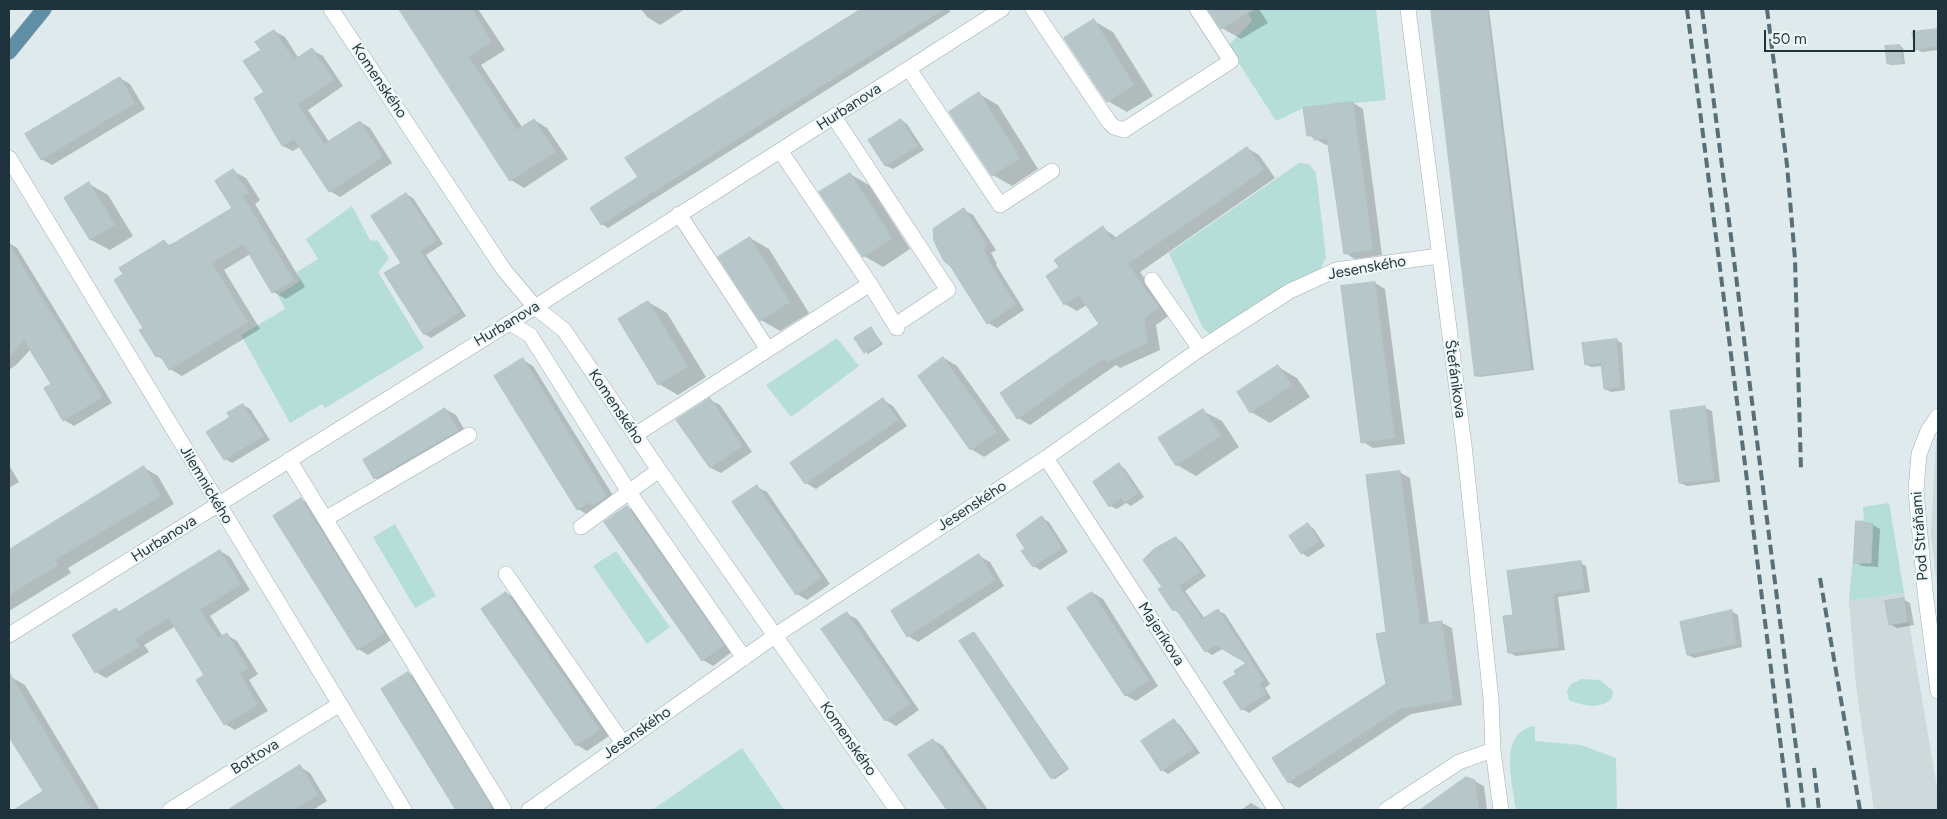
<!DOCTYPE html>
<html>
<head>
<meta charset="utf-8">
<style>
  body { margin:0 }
  #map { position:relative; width:1947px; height:819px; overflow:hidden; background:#deeaeb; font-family:Figtree,sans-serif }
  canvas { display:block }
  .frame { position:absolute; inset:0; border:10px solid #1f333c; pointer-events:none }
  .scale { position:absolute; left:1764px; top:30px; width:151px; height:22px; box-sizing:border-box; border:2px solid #1f333c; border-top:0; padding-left:6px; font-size:15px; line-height:18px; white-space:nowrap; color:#1f333c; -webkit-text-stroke:4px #eff7f8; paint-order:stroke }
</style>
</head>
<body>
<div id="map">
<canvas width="1947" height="819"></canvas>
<div class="frame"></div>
<div class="scale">50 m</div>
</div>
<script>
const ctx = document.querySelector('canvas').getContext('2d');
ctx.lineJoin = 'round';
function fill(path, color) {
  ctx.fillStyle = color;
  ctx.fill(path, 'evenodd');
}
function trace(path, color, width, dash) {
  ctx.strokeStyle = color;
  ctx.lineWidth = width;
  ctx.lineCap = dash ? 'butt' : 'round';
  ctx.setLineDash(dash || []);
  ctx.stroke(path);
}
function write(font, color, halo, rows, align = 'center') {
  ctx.font = font + ' Figtree,sans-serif';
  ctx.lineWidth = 4.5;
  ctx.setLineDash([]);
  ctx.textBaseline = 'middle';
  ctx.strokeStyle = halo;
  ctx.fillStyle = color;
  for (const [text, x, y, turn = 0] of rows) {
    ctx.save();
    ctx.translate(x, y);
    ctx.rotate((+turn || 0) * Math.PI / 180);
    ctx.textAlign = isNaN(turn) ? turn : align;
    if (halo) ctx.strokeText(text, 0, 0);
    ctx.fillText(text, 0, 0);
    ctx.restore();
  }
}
fill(new Path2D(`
  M1938,437V595L1931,534L1936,440Z
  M1904,593L1938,793V810H1874L1856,686L1849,601Z`), '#cdd9db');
fill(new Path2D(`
  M1246,9H1376L1386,100L1303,108L1276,121L1228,46L1252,21Z
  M1299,163L1309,164L1316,173L1326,257L1321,268L1219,331L1210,334L1203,328L1169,253Z
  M352,206L370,240L378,241L389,258L378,272L424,348L325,408L322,404L290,423L241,335L285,309L278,295L300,281L297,272L318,259L306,239Z
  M837,338L859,366L791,417L766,385Z
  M1889,503L1904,593L1849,601L1856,521L1864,520L1863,507Z
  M395,524L436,596L415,608L373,537Z
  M616,551L670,627L647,644L593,566Z
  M1582,679L1600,680L1613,691L1612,698C1601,710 1583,706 1569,700L1567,691L1571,684Z
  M1535,726V741L1581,745L1616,758L1617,810H1516C1513,785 1497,731 1535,726Z
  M742,748L784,810H652Z`), '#b5ded8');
fill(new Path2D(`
  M402,9H478L505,50L481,65L522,127L534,120L547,128L568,159L524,188L511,180Z
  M641,9H685L660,25L647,17Z
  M864,9H949L950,12L608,228L602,224L640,178L627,158Z
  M1210,9H1259L1268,23L1241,39L1222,28Z
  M1433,9H1489L1534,370L1479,377L1476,375Z
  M1094,21L1113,32L1153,96L1127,112L1108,101Z
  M1938,30V50L1922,52L1916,49L1914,33Z
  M274,31L285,37L299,59L312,50L323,56L343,86L308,110L329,142L360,122L370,128L392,163L340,197L330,191L301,146L293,151L283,146L256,99L265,92L262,50Z
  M1900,46L1903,48L1905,64L1891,65L1888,63Z
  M120,78L130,84L145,109L52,165L41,159Z
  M979,94L998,105L1038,169L1012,186L993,175Z
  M1353,103L1363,109L1382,255L1355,259L1345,253L1329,144L1326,145L1308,135Z
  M901,120L907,124L924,150L893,169L886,166L870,140Z
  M1247,148L1259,155L1275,178L1140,272L1170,315L1156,325L1160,350L1120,368L1116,365L1030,425L1018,418L1100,324L1087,305L1077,311L1065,304L1061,267L1103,228L1117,238Z
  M233,171L246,178L260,200L255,204L305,287L286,299L273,292L250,254L224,270L260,329L182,376L170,369L165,361L157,356L145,328L164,242L171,246L234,209Z
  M850,174L869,185L910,249L883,267L864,256Z
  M89,184L108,195L133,236L110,250L91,240L66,198Z
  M406,194L413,198L443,244L426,255L466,316L431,338L425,334L402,263Z
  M964,210L973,215L996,250L991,253L997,264L996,265L1024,310L997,328L988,323L952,266Z
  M750,238L769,249L809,313L780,331L761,320Z
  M9,243L17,248L112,403L74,426L64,420L53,384L31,349L16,365L9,370Z
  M1375,283L1385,289L1405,444L1373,448L1363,442Z
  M648,302L667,313L706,377L678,395L659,384L619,320Z
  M871,329L883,344L868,354L856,339Z
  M1616,340L1622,343L1625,390L1611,392L1605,389L1603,366L1591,367L1586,364Z
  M944,358L957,366L1010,440L984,457L971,449Z
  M523,360L533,366L617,502L588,515L578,509Z
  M1278,367L1297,378L1310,397L1270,423L1251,412Z
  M710,400L720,405L752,452L721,473L711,468L678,420Z
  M883,400L893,406L907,426L816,489L806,483L792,463Z
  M243,405L250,409L270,440L232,463L225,459L232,417Z
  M1705,408L1712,411L1720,482L1687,486L1680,483Z
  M445,409L456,415L468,436L386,484L375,478L364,461Z
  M1203,411L1222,421L1239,447L1196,476L1177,465Z
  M9,465L19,482L9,488Z
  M1119,465L1125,469L1144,497L1131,506L1126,503L1117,509L1110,506Z
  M144,468L158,476L174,504L68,568L71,573L9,611V551Z
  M1399,472L1410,478L1429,624L1442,623L1452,628L1462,705L1411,714L1299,788L1289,782L1387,684V633Z
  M757,487L767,492L830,584L807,600L797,594Z
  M301,500L312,505L393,639L368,655L358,649Z
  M627,507L637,513L733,651L713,666L703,660Z
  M1042,518L1049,522L1068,552L1040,570L1034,566L1027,549Z
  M1857,523L1873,525L1880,529L1878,567L1862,566L1855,562Z
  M1308,525L1314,529L1325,546L1308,557L1302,553Z
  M1176,538L1182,542L1206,576L1185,591L1205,619L1218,611L1225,614L1270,684L1265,688L1271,698L1249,713L1242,709L1237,674L1248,663L1224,648L1212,655L1206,651L1181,614L1174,610L1163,587Z
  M220,551L230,557L250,590L210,616L223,637L227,635L237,641L258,674L249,680L268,711L235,730L225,724L206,676L176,626L144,645L149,652L106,678L96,672L116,610L120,612Z
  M979,556L990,562L1004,586L918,642L908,636L893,612Z
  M1580,563L1586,566L1590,592L1558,597L1565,650L1516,656L1510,653L1515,616Z
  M506,593L517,599L609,736L587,751L577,745Z
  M1093,593L1103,599L1158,686L1136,701L1125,695Z
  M1903,599L1910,603L1914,625L1897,628L1890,624Z
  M1731,611L1738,615L1742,647L1694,658L1688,655Z
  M847,614L857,619L919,710L896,726L886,720L823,629Z
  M974,633L1069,769L1055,779L1052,778Z
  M408,673L418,679L499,810H458L382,690Z
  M11,677L25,685L100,810H16L45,792L9,734V679Z
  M1174,721L1180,725L1200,753L1168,774L1162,770Z
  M933,740L943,746L988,810H948L910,755Z
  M300,767L310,773L327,801L313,810H230Z
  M1474,781L1484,786L1487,810H1432L1431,804Z
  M1251,803L1263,810H1241Z`), '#0003');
const building = new Path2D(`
  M399,9H472L492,42L469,57L517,130L534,119L556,152L510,181Z
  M861,9H944L601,225L590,208L638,177L625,158Z
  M1208,9H1254L1221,29Z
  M1431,9H1487L1531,369L1475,376Z
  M1094,19L1134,85L1107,102L1064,38Z
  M1938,29V46L1915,50L1912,32Z
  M274,30L294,60L312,48L334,80L298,104L324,144L360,121L383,157L329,192L294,139L282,146L254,98L264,92L243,61L261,50L255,42Z
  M1900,45L1903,63L1887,64L1885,46Z
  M120,77L135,103L41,160L25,134Z
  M979,92L1020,158L992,176L949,112Z
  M1353,102L1373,250L1344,254L1327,138L1314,140V135L1307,136L1303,108Z
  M901,119L918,146L885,166L868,140Z
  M1247,147L1264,170L1128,264L1159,308L1144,318L1148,343L1107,362L1104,358L1017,419L1000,393L1099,324L1079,295L1064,305L1046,276L1059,267L1054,260L1103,226L1112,240Z
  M233,169L249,193L243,196L294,280L272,293L243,244L212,263L248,322L169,370L160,355L156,357L139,330L143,328L114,280L123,274L119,268L164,240L168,246L176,242L232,208L215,181Z
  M850,173L892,238L863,257L819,192Z
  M89,182L115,225L90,240L64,198Z
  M406,193L437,240L420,251L460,312L424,335L384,273L401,263L371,216Z
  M964,208L987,245L983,248L989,259L988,260L1016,304L987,324L951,267L944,261L934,241L933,229Z
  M750,237L790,302L760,321L718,257Z
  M9,244L103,397L63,421L44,388L51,384L24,340L9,357Z
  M1375,282L1395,438L1361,443L1341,286Z
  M648,301L688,366L658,385L618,319Z
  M871,327L881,343L864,353L854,338Z
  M1617,339L1620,387L1604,389L1601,363L1585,365L1582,343Z
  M943,357L997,432L970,450L918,376Z
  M523,358L607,496L593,506L590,502L577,510L494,376Z
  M1278,365L1292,385L1250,413L1237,392Z
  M710,398L743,446L710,468L676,420Z
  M883,398L898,420L805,484L790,463Z
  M243,404L264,436L224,460L206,432L230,417L227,413Z
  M1705,406L1714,479L1679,483L1670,411Z
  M445,408L459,430L374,479L363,460Z
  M1203,409L1221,436L1176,466L1158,438Z
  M1119,463L1138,493L1124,503L1121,498L1109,507L1093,482Z
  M144,466L161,496L55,560L58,565L9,595V550Z
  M1400,471L1420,624L1442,621L1453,700L1400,709L1288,783L1272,758L1386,684L1376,634L1386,632L1366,475Z
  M757,485L821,578L796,595L732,502Z
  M301,498L384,633L357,650L273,516Z
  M627,506L724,645L702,661L604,522Z
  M1042,516L1062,548L1033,567L1021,551L1025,549L1016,535Z
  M1856,521L1873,524L1871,563H1854Z
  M1308,523L1319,542L1301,554L1289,536Z
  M1176,537L1200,572L1179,586L1202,619L1218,609L1264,680L1259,684L1266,694L1241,710L1223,682L1236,674L1234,671L1246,663L1216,645L1205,652L1176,609L1173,611L1158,589L1162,587L1143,560L1154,549Z
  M220,550L241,584L200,610L218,638L227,633L248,668L240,674L258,705L224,725L196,680L204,675L169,618L135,639L140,646L95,673L72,635L116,608L118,612Z
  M979,554L995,580L907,637L891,611Z
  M1581,561L1584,589L1553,594L1559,647L1508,653L1503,616L1513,615L1507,571Z
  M506,592L600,730L576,746L481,609Z
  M1092,592L1149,680L1125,696L1067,608Z
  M1904,598L1908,622L1889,625L1885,601Z
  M1732,610L1736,644L1687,655L1680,622Z
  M847,612L910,704L885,721L821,629Z
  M974,632L1067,768L1051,779L959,641Z
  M9,672L92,810H14L43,791L9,737Z
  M408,672L491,806L485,810H456L381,689Z
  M1174,719L1194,749L1161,771L1141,741Z
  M933,739L983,810H947L908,755Z
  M300,765L318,795L293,810H228Z
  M1466,777L1475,780L1479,810H1420Z`);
fill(building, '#b7c6c9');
trace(building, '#b1c2c5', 1);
const minor = new Path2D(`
  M331,9L504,270L535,307L564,330L659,470L897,810
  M1033,9L1109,122L1114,127L1124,130L1231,61L1197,9
  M1408,9L1464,445L1491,699L1493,750L1501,810
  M909,69L1000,205L1052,171
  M834,117L948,290L903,320
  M781,152L870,284
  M9,158L404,810
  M679,214L767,348
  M1152,280L1200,349
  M510,323L530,335L629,492L744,658
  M1938,416L1928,431L1919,454L1916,490L1925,591L1938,691
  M635,435L870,284L897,328
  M1046,458L1276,810
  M289,460L504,810
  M325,519L469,435
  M581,527L659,470
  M506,574L623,743
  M9,635L535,307L1002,9
  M170,810L340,704
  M529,810L776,635L1046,458L1200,349L1290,291L1336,270L1439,256
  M1386,810L1459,762L1493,750`);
const major = new Path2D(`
  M9,52L44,9`);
trace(minor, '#a1afb3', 16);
trace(major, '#c0c6c8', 16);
trace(minor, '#fff', 15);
trace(major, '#608ea4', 15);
trace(new Path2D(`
  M1687,9L1789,810
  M1702,9L1804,810
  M1767,9L1787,165L1795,259L1801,470
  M1820,578L1860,810
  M1814,768L1819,810`), '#596f78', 4, [10, 5]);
write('15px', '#1f333c', '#eff7f8', [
  ["Komenského",379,81,56],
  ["Hurbanova",849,107,-33],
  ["Jesenského",1367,268,-10],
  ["Hurbanova",507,324,-31],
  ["Štefánikova",1455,379,82],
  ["Komenského",616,407,56],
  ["Jilemnického",206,485,59],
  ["Jesenského",972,506,-33],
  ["Pod Stráňami",1920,536,-94],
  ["Hurbanova",164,539,-32],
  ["Majeríkova",1161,634,57],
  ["Jesenského",637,733,-35],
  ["Komenského",848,739,55],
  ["Bottova",255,757,-32]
]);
</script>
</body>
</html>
